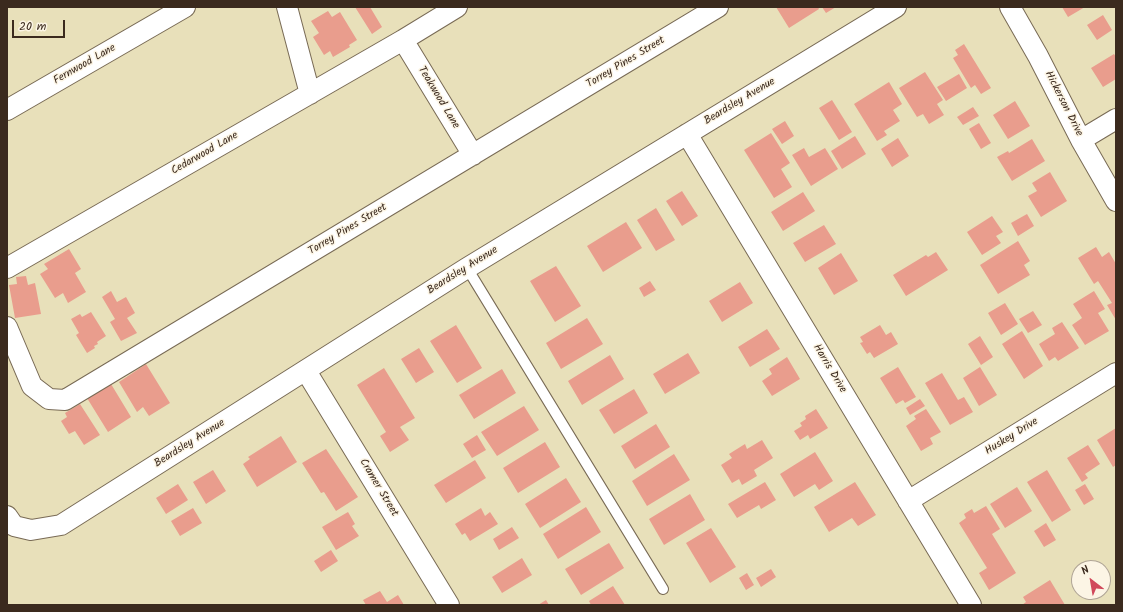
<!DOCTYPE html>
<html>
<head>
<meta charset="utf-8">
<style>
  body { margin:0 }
  #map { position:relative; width:1123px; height:612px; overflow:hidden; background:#e8e0ba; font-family:Kalam,sans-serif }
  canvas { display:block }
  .frame { position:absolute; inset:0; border:8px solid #3b2a1e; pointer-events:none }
  .north { position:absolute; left:1071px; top:560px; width:40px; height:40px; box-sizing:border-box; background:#fcf5e5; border:1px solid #afa495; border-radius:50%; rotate:329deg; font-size:11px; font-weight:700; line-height:16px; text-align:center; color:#3b2a1e }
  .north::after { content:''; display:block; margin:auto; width:14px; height:18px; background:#d1495b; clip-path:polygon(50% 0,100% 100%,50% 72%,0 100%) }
  .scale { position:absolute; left:12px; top:20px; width:53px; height:18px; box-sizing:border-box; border:2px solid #3b2a1e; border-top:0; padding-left:5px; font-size:12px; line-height:14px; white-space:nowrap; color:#3b2a1e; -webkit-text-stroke:3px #fcf5e5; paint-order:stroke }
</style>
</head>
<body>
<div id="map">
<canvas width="1123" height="612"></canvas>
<div class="frame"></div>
<div class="north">N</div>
<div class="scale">20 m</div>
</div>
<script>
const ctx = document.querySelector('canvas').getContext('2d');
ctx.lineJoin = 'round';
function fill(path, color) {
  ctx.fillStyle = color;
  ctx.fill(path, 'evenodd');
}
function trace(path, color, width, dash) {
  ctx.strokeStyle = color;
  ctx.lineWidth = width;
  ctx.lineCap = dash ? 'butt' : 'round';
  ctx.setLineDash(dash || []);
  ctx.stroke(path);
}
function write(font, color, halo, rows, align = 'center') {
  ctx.font = font + ' Kalam,sans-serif';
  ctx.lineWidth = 3;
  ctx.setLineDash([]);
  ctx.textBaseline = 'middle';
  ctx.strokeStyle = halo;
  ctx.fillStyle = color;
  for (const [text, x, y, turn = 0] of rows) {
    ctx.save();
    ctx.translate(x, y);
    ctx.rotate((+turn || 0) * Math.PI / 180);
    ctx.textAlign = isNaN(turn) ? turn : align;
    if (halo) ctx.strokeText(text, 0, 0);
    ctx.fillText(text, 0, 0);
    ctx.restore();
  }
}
fill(new Path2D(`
  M355,7H370L382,27L372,34Z
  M776,7H818L819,9L789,28Z
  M822,7H836L826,13Z
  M1062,7H1085L1068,17Z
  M328,11L332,17L340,12L357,40L349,45L350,47L333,57L330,51L324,55L313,37L319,33L311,21Z
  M1103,15L1112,30L1097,40L1087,25Z
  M964,44L991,88L981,94L975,85L971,88L953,58L958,55L955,50Z
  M1114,54L1116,57V79L1103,87L1091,68Z
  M925,72L943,100L937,104L944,115L929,124L923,114L917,117L899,88Z
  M959,74L967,88L946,101L937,87Z
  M889,82L902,104L893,110L900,121L884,131L887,135L877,141L854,104Z
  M832,100L852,132L839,140L819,108Z
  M1015,101L1030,126L1008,139L993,115Z
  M973,107L979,116L963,125L957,117Z
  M785,121L794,136L782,144L772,129Z
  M979,123L991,143L981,149L969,129Z
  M771,133L790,163L781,169L792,187L774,198L744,150Z
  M855,136L866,154L842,169L831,151Z
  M898,138L909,156L892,167L881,149Z
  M1032,139L1045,161L1012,181L997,157L1008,151L1009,153Z
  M804,148L809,157L825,148L838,169L811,186L792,155Z
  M1050,172L1067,201L1041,217L1028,196L1037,191L1032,183Z
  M682,191L698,216L682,226L666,201Z
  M803,192L815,211L783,231L771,212Z
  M656,208L675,240L656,251L637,220Z
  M1027,214L1034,226L1018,236L1011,223Z
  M992,216L1003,232L996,236L1001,243L982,255L967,232Z
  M626,222L642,248L603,272L587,246Z
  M824,225L836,244L805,262L793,243Z
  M1018,241L1030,261L1024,265L1030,275L998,294L980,265Z
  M1096,247L1102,257L1109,252L1116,264V320L1107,305L1112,303L1098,281L1094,284L1078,258Z
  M69,249L81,269L75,273L86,292L68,303L63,293L55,298L40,274L48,269L44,264Z
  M936,252L948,270L906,296L893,275L926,255L928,257Z
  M841,253L858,281L834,295L818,268Z
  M556,266L581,306L555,322L530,281Z
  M26,276L28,285L35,283L41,314L15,318L9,285L17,284L16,277Z
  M650,281L656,290L644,297L639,288Z
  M740,282L753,303L722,322L709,301Z
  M111,291L117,302L126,297L135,313L127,318L137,333L121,341L110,322L115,319L102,297Z
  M1094,291L1105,309L1098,313L1109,331L1085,345L1072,325L1082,318L1073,304Z
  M1005,303L1018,324L1001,335L988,313Z
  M1033,311L1042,325L1028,333L1019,319Z
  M91,312L106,336L97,342L98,344L94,346L95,348L87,353L76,335L79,333L71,319L80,314L82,317Z
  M587,318L603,344L561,369L546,343Z
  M1062,322L1079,348L1058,361L1055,357L1049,361L1039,344L1055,334L1052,328Z
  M456,325L482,368L457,383L430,341Z
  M880,325L886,335L891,332L898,344L874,358L870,352L867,354L860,343L863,342L860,337Z
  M767,329L780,349L750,367L738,347Z
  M1022,331L1043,366L1024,379L1002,344Z
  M980,336L993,357L981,365L968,344Z
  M419,348L434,372L416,383L401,359Z
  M688,353L700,373L665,394L653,374Z
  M610,355L624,379L582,405L568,381Z
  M787,357L800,379L772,396L762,381L772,374L769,369Z
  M146,364L170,403L149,416L143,407L137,412L119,382Z
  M898,367L916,397L905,403L903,400L896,404L880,378Z
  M980,367L997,395L979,406L963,378Z
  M384,368L415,418L400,427L409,440L390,452L380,436L386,432L357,385Z
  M502,369L516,393L474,419L459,395Z
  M942,373L958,400L964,397L973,412L950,425L925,383Z
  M111,384L131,417L108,432L87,398Z
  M634,389L648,413L614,434L599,410Z
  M920,399L925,406L910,415L906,408Z
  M80,404L100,435L84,445L75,431L69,434L61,421L67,417L65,413Z
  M524,406L539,430L497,456L481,432Z
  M816,409L828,428L810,439L808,435L800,440L794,431L802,426L800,423L806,419L805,416Z
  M926,409L941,432L930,438L933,444L921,451L906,426L916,419L914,416Z
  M656,424L670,447L635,469L621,446Z
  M1116,428V465L1113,467L1097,440Z
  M477,435L486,450L472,458L463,444Z
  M281,436L297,462L257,487L243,464L250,459L248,457Z
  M762,440L773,458L754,470L757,476L742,485L739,479L732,483L721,465L732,458L729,454L745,444L747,449Z
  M545,442L560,467L518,493L503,468Z
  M1088,445L1100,464L1085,474L1088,478L1082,482L1067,458Z
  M326,449L358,497L336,511L324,492L321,493L302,463Z
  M815,452L833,481L819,490L815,484L794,497L780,474Z
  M674,454L690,480L647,506L632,481Z
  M475,460L486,478L446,503L434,485Z
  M213,470L226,491L206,504L193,482Z
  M1047,470L1071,510L1052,522L1027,482Z
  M566,478L581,502L540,528L525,504Z
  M765,482L776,500L761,509L759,505L737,518L728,504Z
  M855,482L876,515L858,526L852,518L829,532L814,507Z
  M178,484L188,500L166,514L156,498Z
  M1085,484L1094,499L1084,505L1075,490Z
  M1017,487L1032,511L1005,528L990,504Z
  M690,494L705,520L664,545L649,519Z
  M986,506L1000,529L992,534L1016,573L989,590L979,573L987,568L959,523L966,518L964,514L972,509L974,513Z
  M586,507L601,532L558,559L543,534Z
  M193,508L202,523L180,536L171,521Z
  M481,508L485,516L490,512L498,524L470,541L465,533L462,535L455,524Z
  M348,512L355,524L352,526L359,536L336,550L322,527Z
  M1046,523L1056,540L1044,547L1034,531Z
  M512,527L519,538L499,550L493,539Z
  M711,528L736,567L710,583L686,543Z
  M609,543L624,568L581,595L565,569Z
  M331,550L338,561L321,572L314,561Z
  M522,558L532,575L502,593L492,577Z
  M771,569L776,577L761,587L756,578Z
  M747,573L754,585L746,590L739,578Z
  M1050,580L1065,605H1022L1026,602L1023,597Z
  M613,586L625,605H591L589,601Z
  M380,591L387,602L398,595L404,605H366L363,600Z
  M546,600L549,605H538Z`), '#e99d8d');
const service = new Path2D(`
  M467,268L663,589`);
const minor = new Path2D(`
  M287,7L310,94
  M1010,7L1038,56L1081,140L1116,201
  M403,40L473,155
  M7,110L185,7
  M687,134L971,605
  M1081,140L1116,119
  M7,268L403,40L457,7
  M7,327L32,386L49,399L65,400L718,7
  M306,371L449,605
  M908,501L1116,373
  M7,516L14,526L31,530L61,525L467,268L896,7`);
trace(service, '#786a55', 12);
trace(minor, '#786a55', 22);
trace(service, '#fff', 10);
trace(minor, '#fff', 20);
write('11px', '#3b2a1e', '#fcf5e5', [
  ["Torrey Pines Street",626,63,-31],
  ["Fernwood Lane",85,65,-30],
  ["Teakwood Lane",438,98,59],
  ["Beardsley Avenue",740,102,-31],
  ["Hickerson Drive",1063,104,63],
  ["Cedarwood Lane",205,154,-30],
  ["Torrey Pines Street",348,230,-31],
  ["Beardsley Avenue",463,271,-32],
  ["Harris Drive",829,369,59],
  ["Huskey Drive",1012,437,-32],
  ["Beardsley Avenue",190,444,-32],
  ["Cramer Street",378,488,59]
]);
</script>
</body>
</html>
